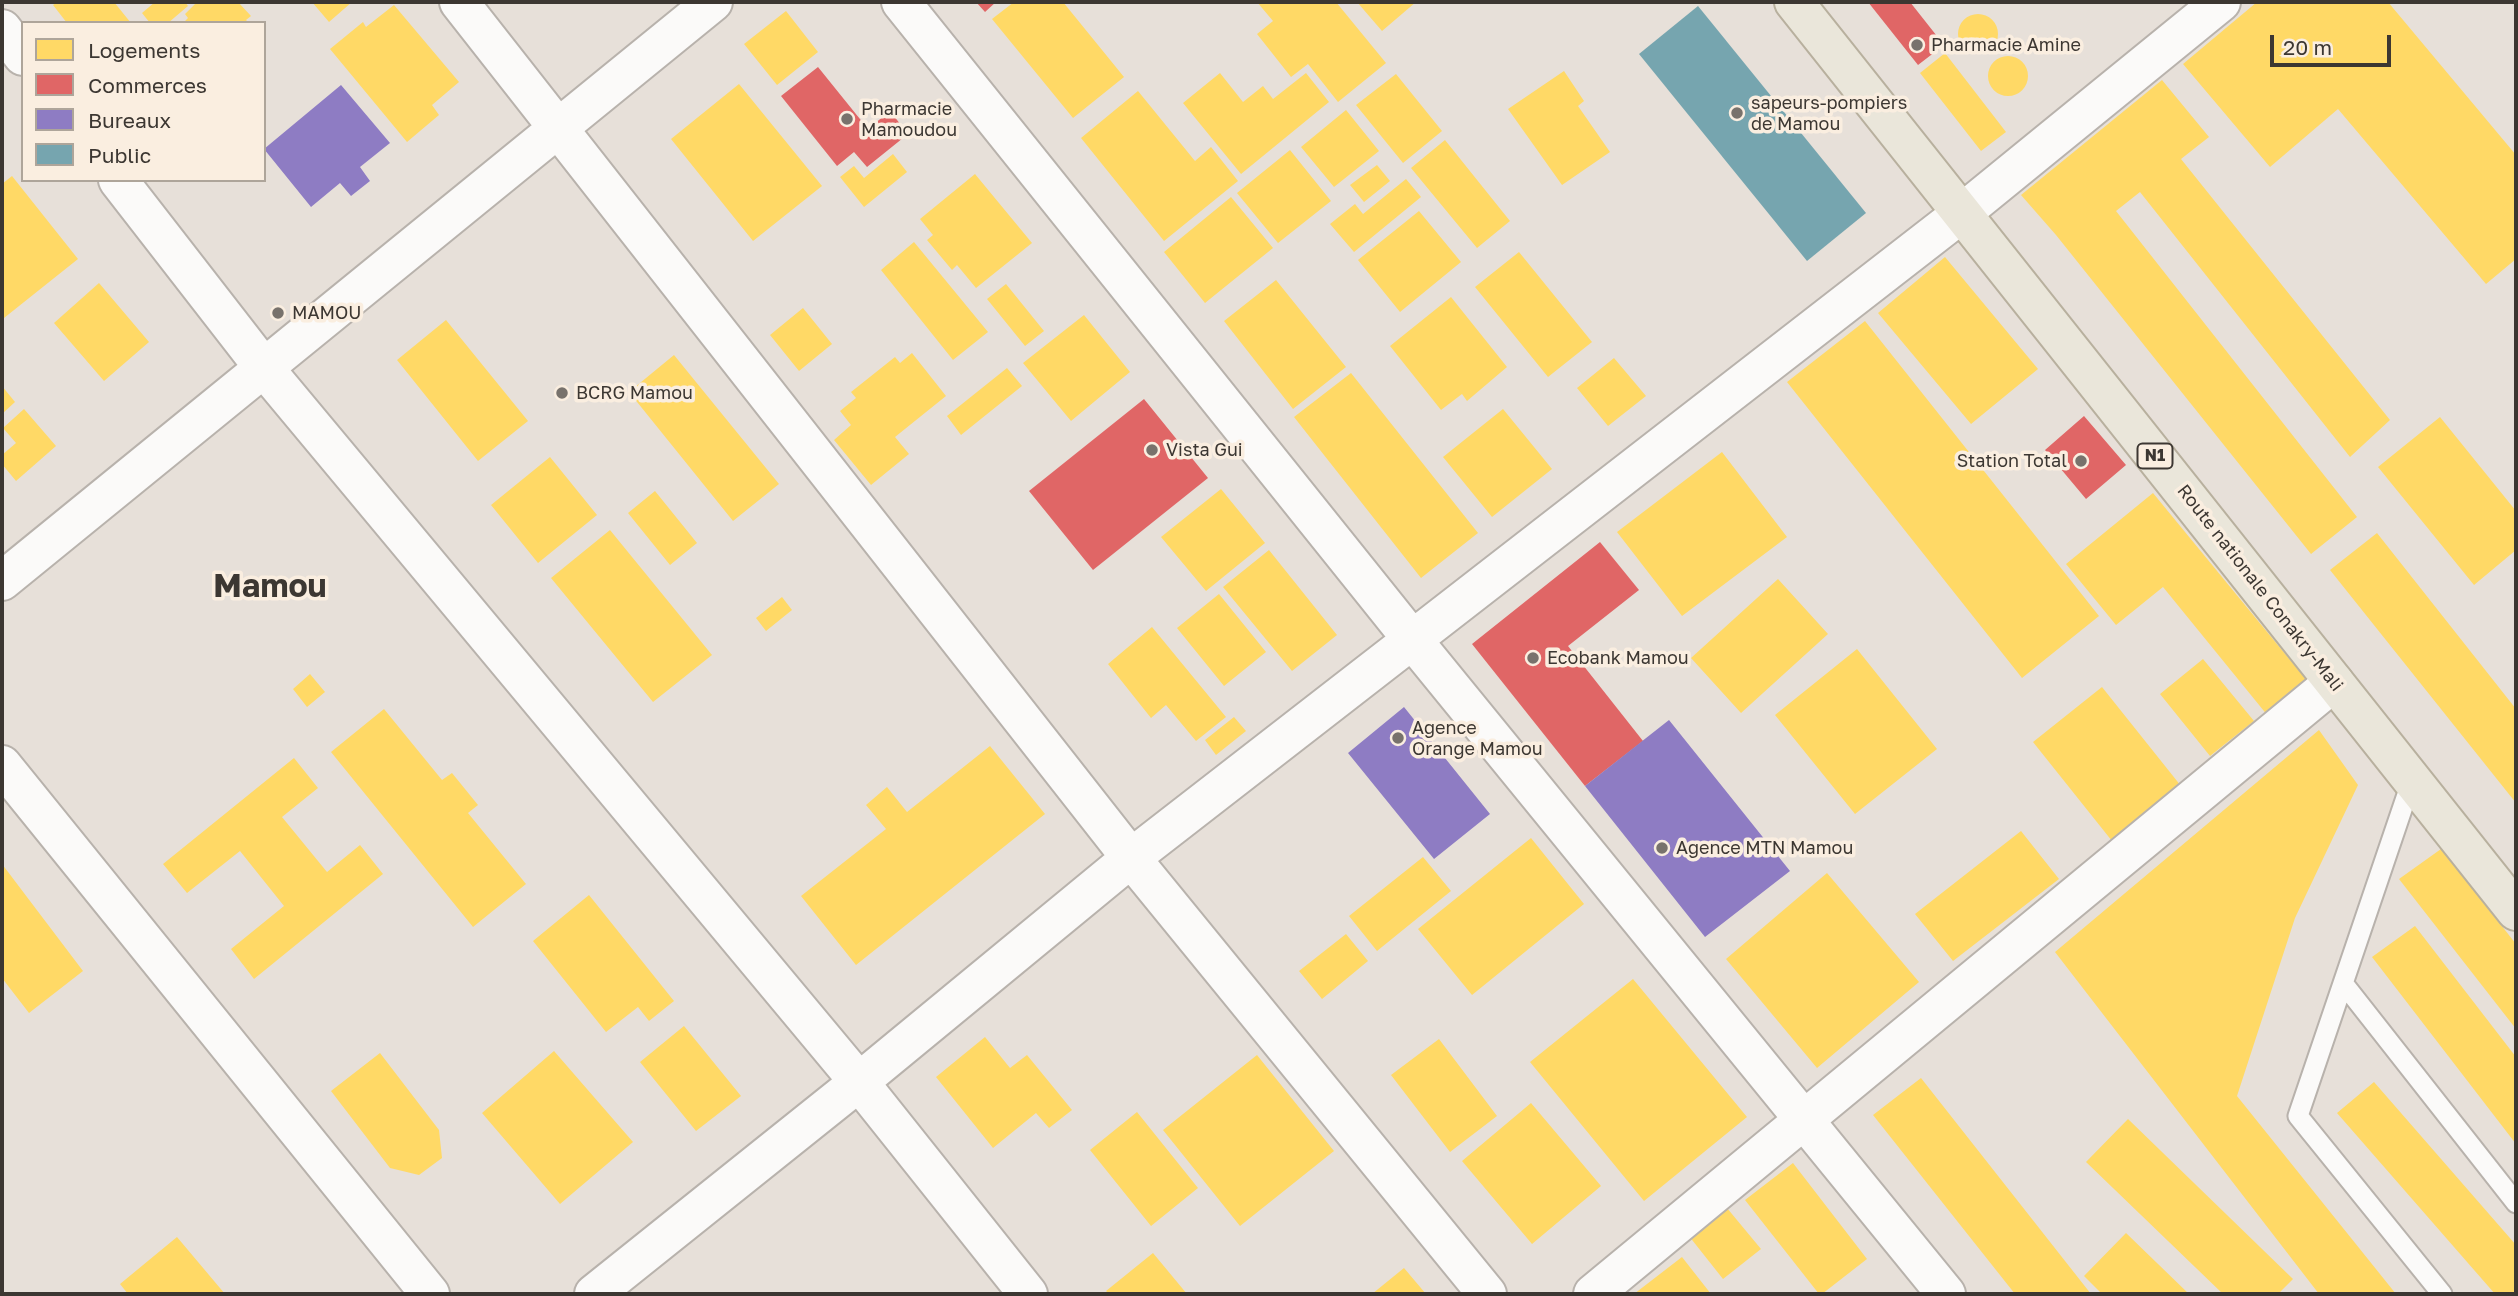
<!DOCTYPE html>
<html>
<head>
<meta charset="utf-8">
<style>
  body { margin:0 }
  #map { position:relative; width:2518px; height:1296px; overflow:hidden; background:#e7e0d9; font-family:"Golos Text",sans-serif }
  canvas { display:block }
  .frame { position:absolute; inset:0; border:4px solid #3c3732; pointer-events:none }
  .legend { position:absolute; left:21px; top:21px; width:245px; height:161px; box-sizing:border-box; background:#faeee0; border:2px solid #aea59a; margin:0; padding:9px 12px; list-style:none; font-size:21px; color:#3c3732 }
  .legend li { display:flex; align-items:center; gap:14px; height:35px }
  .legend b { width:35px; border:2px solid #aea59a }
  .scale { position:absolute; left:2270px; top:35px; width:121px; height:32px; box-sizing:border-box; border:4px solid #3c3732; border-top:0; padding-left:9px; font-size:21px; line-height:24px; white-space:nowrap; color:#3c3732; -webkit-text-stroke:5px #faeee0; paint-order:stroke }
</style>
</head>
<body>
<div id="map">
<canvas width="2518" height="1296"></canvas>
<div class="frame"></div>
<ul class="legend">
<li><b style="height:19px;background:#ffd966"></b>Logements</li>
<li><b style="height:19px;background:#e06666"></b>Commerces</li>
<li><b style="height:19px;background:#8e7cc3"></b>Bureaux</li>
<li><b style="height:19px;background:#76a5af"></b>Public</li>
</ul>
<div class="scale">20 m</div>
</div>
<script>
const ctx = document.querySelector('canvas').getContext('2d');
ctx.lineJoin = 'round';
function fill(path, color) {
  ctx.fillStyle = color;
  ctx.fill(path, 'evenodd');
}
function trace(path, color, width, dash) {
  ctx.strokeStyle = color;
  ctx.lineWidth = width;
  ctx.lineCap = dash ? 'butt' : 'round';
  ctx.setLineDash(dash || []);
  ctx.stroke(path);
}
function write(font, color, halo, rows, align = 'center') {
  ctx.font = font + ' "Golos Text",sans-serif';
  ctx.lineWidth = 7;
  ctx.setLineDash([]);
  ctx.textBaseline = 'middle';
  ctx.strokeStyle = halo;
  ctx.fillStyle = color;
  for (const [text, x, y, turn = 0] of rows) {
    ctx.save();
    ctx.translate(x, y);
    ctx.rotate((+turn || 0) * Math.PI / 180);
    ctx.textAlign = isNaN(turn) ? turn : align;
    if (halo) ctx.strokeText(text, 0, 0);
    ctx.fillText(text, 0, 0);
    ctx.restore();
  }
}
fill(new Path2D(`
  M57,2H114L131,23H67L53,5Z
  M155,2H185L188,6L168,23H150L142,13Z
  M193,2H238L251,16L246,20L249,23H183L188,18L185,14L195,4Z
  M312,2H352L329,22Z
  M1014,2H1063L1124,77L1073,118L992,19Z
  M1257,2H1336L1386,63L1338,102L1308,64L1291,77L1257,34L1273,21Z
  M1357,2H1416L1382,31Z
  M2257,2H2388L2516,155V259L2486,284L2338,109L2270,167L2183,64Z
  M394,5L459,82L432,105L439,115L407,142L330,49L363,22L366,27Z
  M786,11L818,52L777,85L744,44Z
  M1958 34a20 20 0 1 1 40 0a20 20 0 1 1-40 0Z
  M1945,53L2006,132L1981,151L1920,73Z
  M1988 76a20 20 0 1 1 40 0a20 20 0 1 1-40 0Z
  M1564,71L1584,101L1578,106L1610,152L1562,185L1508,109Z
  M1220,73L1243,102L1263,86L1273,99L1306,73L1329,102L1241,174L1183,103Z
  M1396,74L1442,131L1403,163L1356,105Z
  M2162,80L2209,137L2181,159L2390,420L2350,457L2140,192L2116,211L2357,517L2311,554L2056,235L2021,195Z
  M739,84L822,186L753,241L671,139Z
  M1138,91L1195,161L1211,147L1238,181L1164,241L1081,138Z
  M1346,110L1379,151L1334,187L1301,147Z
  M1445,140L1510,221L1477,248L1411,168Z
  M1290,150L1331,201L1278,243L1237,193Z
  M893,154L907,172L864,207L840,177L854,166L864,178Z
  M1377,165L1390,181L1364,202L1350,185Z
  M975,174L1032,243L976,288L957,265L952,270L927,240L933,235L920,219Z
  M12,176L78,259L4,318L2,315V184Z
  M1406,179L1421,197L1354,252L1330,224L1355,204L1363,214Z
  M1231,197L1273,248L1205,303L1164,252Z
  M1419,211L1461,262L1400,312L1358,260Z
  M914,242L988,332L953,360L881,270Z
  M1519,252L1592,342L1548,377L1475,287Z
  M1945,257L2038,369L1971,424L1878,313Z
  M1276,280L1346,367L1293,409L1224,321Z
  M99,283L149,342L104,381L54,323Z
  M1006,284L1044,331L1025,346L987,299Z
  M1451,297L1507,367L1467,401L1462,394L1441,410L1390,346Z
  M803,308L832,344L799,371L770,335Z
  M1084,315L1130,372L1071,421L1023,363Z
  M446,320L528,421L478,461L397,360Z
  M1865,321L2099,616L2022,678L1787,382Z
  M912,353L946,396L895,437L909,454L871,485L834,440L851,425L840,411L856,398L851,392L895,357L900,363Z
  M674,355L779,484L733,521L629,392Z
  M1614,358L1646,396L1608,426L1577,388Z
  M1007,368L1022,386L961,435L947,416Z
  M1351,373L1478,533L1421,578L1294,417Z
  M2,386L15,402L2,414Z
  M24,409L56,446L16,481L2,464V455L16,443L3,428Z
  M1503,409L1552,469L1492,517L1443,457Z
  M2440,417L2516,511V550L2474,585L2378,467Z
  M1722,452L1787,537L1682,616L1617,532Z
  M550,457L597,515L538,563L491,505Z
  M1221,489L1265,543L1206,591L1161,537Z
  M655,491L697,543L670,565L628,513Z
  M2153,493L2309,683L2268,716L2163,587L2116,625L2066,564Z
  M610,530L712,655L653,702L551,578Z
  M2377,533L2516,709V803L2330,570Z
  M1269,550L1337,635L1292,671L1223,587Z
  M1778,579L1828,634L1741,713L1691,658Z
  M1219,594L1266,652L1224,686L1177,628Z
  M782,597L792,610L766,631L756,618Z
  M1152,627L1226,717L1196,741L1166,705L1151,718L1108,664Z
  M1857,649L1937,749L1855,814L1775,715Z
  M2203,659L2254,721L2210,756L2160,694Z
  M310,674L325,692L307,707L293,689Z
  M2102,687L2181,786L2112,841L2033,742Z
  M384,709L442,780L452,773L478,805L468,813L526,884L473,927L331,752Z
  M1234,717L1246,731L1216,755L1205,740Z
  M2319,730L2358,785L2295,918L2237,1096L2396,1294H2319L2055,952Z
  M990,746L1045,814L856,965L801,896L886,829L866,805L887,787L907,812Z
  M294,758L318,788L282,817L327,872L360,845L383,874L254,979L231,949L284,906L240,851L187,893L163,864Z
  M2021,831L2059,879L1953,961L1915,914Z
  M1531,838L1584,904L1472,995L1418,929Z
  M2441,849L2516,944V1029L2399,879Z
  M1423,857L1451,891L1377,951L1349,916Z
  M2,864L83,971L29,1013L2,978Z
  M1827,873L1919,982L1817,1068L1726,959Z
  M589,895L674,1001L649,1021L638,1007L606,1032L533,941Z
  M2415,926L2516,1057V1144L2372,957Z
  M1346,934L1368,961L1322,999L1299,971Z
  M1633,979L1747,1117L1644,1201L1530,1062Z
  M684,1026L741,1096L696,1131L640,1062Z
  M985,1037L1010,1068L1027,1055L1072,1110L1049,1128L1036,1113L993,1148L936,1077Z
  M1439,1039L1497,1116L1450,1152L1391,1075Z
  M554,1051L633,1142L560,1204L482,1113Z
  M380,1053L439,1130L442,1158L419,1175L390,1168L331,1091Z
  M1257,1055L1334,1151L1240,1226L1163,1130Z
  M1921,1078L2091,1294H2015L1873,1115Z
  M2374,1082L2516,1245V1294H2495L2337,1113Z
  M1531,1103L1601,1186L1532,1244L1462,1161Z
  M1137,1112L1198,1188L1151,1226L1090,1150Z
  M2128,1119L2293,1279L2278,1294H2223L2086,1162Z
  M1793,1163L1867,1259L1822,1294H1819L1745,1200Z
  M1722,1202L1761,1249L1723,1279L1685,1231Z
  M2126,1233L2189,1294H2102L2084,1276Z
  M177,1237L225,1294H128L120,1284Z
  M1153,1253L1187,1294H1109L1106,1291Z
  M1682,1257L1711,1294H1634Z
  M1404,1268L1426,1294H1372Z`), '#ffd966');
fill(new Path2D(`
  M976,2H996L985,12Z
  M1868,2H1910L1944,45L1918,65Z
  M818,67L868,129L890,111L908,134L867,167L854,152L837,166L781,96Z
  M1144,399L1208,478L1093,570L1029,491Z
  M2084,416L2126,465L2086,499L2045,450Z
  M1600,542L1639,590L1568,646L1643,741L1585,786L1472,644Z`), '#e06666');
fill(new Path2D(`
  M341,85L390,143L360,167L370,181L351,196L340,183L311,207L264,149Z
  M1404,707L1490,814L1434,859L1348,753Z
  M1669,720L1790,871L1705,937L1585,786Z`), '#8e7cc3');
fill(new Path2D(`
  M1698,6L1866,213L1807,261L1639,54Z`), '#76a5af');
const service = new Path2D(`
  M2412,780L2298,1116L2442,1294
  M2343,983L2516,1203`);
const minor = new Path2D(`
  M459,2L1131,858L1487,1294
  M901,2L1411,638L1946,1294
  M2,29L23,56
  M118,180L264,368L859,1082L1028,1294
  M2,581L713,2
  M2,765L430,1294
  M594,1294L859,1082L1131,858L1962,213L2221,2
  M1593,1294L2334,682`);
const trunk = new Path2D(`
  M1794,2L2516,911`);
trace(service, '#b8b2ac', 23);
trace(minor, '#b8b2ac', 42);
trace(trunk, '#b8b09e', 42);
trace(service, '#fbfaf9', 19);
trace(minor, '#fbfaf9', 38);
trace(trunk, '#eae6da', 38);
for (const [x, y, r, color] of [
  [1917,45,7,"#78726c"],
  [1737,113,7,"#78726c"],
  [847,119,7,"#78726c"],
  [278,313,7,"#78726c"],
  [562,393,7,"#78726c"],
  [1152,450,7,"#78726c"],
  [2081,461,7,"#78726c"],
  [1533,658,7,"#78726c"],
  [1398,738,7,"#78726c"],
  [1662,848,7,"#78726c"]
]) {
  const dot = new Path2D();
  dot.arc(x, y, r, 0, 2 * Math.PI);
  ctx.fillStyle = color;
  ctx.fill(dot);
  trace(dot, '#faeee0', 2.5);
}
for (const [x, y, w] of [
  [2155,456,35]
]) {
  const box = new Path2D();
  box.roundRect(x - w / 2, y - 12.5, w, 25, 5);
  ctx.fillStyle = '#faeee0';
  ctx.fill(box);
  trace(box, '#3c3732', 2);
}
write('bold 16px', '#3c3732', null, [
  ["N1",2155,456]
]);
write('18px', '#3c3732', '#faeee0', [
  ["Pharmacie Amine",1931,45],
  ["sapeurs-pompiers",1751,103],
  ["de Mamou",1751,124],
  ["Pharmacie",861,109],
  ["Mamoudou",861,130],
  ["MAMOU",292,313],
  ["BCRG Mamou",576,393],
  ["Vista Gui",1166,450],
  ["Station Total",2067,461,"right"],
  ["Ecobank Mamou",1547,658],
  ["Agence",1412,728],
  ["Orange Mamou",1412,749],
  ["Agence MTN Mamou",1676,848]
], 'left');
write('18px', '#3c3732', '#faeee0', [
  ["Route nationale Conakry-Mali",2260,588,52]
]);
write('bold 32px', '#3c3732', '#faeee0', [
  ["Mamou",270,587]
]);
</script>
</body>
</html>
